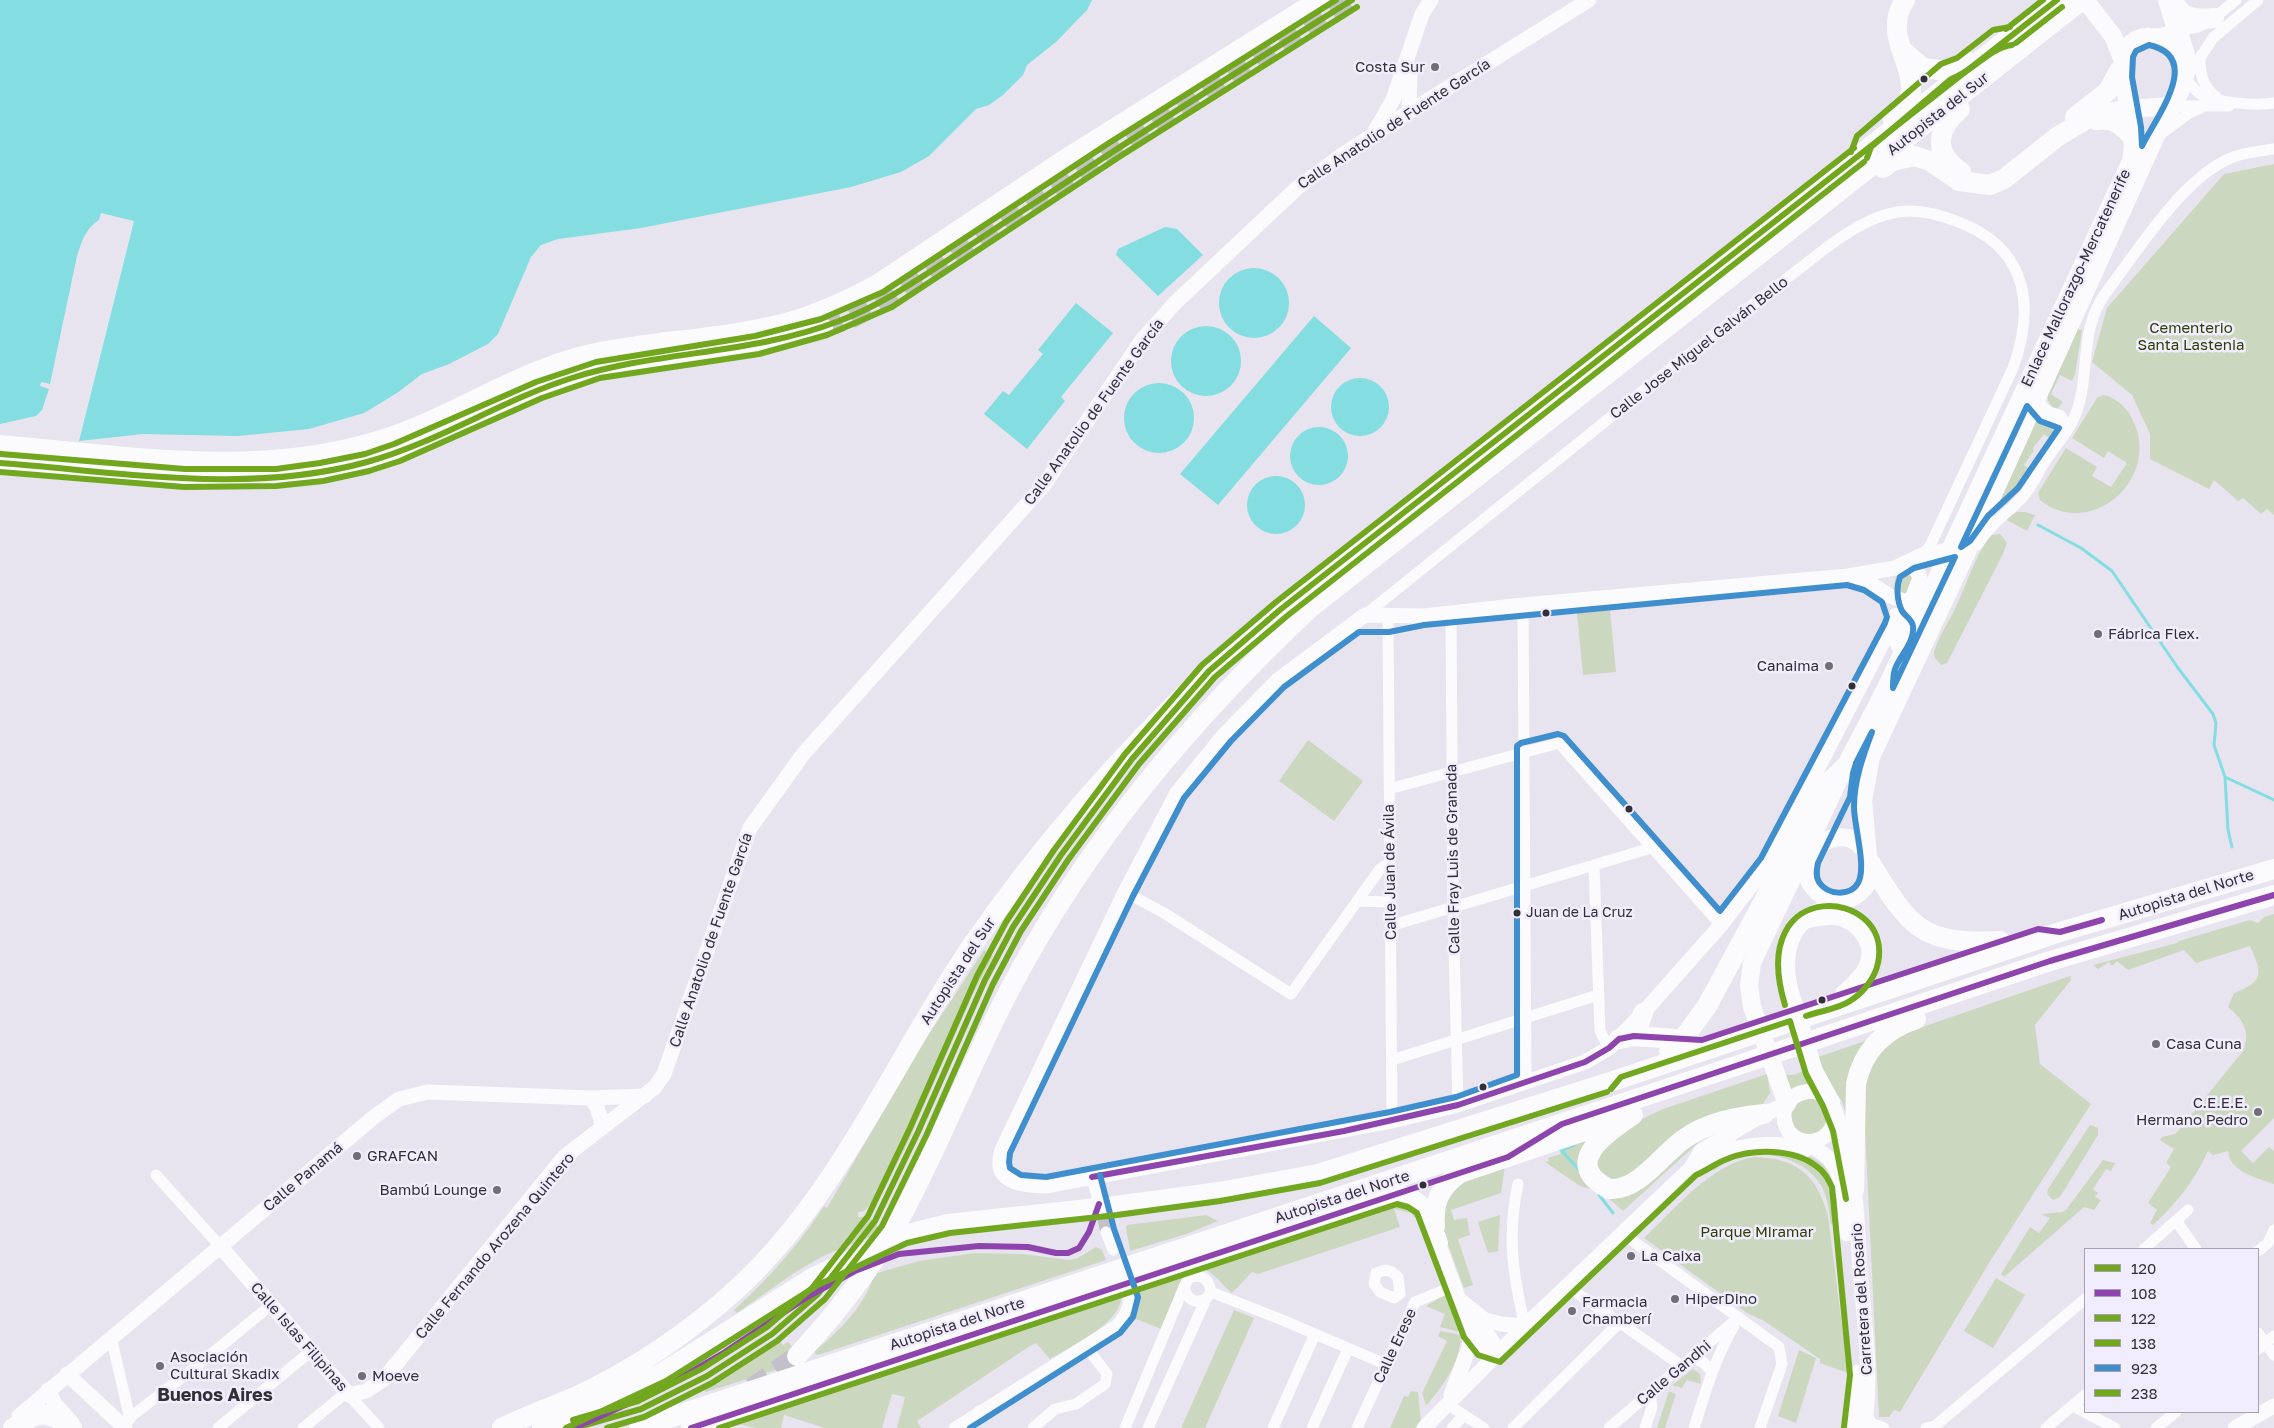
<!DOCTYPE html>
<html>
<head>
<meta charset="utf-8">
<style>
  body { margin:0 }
  #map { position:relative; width:2274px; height:1428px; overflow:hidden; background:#e7e4ef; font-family:"Golos Text",sans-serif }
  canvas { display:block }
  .legend { position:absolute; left:2084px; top:1248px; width:175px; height:165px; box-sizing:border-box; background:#f2edfe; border:1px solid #a5a1ae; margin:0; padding:6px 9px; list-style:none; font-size:15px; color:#322f37 }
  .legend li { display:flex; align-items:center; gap:10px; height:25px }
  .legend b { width:25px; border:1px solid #a5a1ae }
</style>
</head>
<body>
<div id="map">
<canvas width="2274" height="1428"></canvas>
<ul class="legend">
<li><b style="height:6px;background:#72a71d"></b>120</li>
<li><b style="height:6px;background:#8e44ad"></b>108</li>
<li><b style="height:6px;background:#72a820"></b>122</li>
<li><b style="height:6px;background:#72a71d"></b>138</li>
<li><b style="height:6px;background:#3f8fcf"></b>923</li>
<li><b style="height:6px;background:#72a820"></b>238</li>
</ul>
</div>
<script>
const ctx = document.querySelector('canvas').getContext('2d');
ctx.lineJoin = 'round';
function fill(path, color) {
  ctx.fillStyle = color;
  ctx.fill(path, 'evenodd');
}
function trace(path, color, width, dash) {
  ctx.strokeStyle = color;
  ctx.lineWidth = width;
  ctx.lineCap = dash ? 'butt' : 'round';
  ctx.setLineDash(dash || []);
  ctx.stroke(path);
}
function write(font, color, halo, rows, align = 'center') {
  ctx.font = font + ' "Golos Text",sans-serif';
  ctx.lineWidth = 5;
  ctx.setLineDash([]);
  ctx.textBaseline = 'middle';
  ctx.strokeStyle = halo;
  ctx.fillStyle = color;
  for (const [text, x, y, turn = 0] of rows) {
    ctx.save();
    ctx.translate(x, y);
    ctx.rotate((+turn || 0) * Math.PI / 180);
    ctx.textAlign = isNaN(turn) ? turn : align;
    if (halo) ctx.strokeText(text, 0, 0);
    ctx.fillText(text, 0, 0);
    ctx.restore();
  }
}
fill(new Path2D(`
  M2274,164V515L2267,509L2261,514L2243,498L2238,501L2214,480L2209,489L2150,459V434L2132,395L2092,362L2107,308L2224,174Z
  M2077,329L2082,330L2075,374L2072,381L2060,375L2051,394L2063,402L2057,409H2054L2048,401L2047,395Z
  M2103,395C2113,396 2125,406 2130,415C2166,475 2092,542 2040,500L2038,493L2066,448L2097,467L2092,476L2111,487L2127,463L2108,451L2104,458L2072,438L2097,398Z
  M2036,416L2058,431L2053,441L2044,434L2033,448L2034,450L2024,465L2031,470C2021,487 2012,503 1994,513Z
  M2017,512H2025L2035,515L2027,531L2005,519Z
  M2000,534L2007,543L2003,554L1947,663L1941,665C1938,661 1933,658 1934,652C1938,638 1948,623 1954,611C1966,587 1975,555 1991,535Z
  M1902,571L1913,577L1909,596L1896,594L1893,589L1896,576Z
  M1610,610L1616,672L1583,675L1577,613Z
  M1308,740L1363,781L1334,821L1279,781Z
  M2274,914V1118L2241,1151L2253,1163L2269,1147L2274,1151V1184C2258,1178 2229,1172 2228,1151L2213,1155L2208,1151C2195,1180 2177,1203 2153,1225L2150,1223L2157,1210L2148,1203L2171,1167L2166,1163L2174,1149L2160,1140L2162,1137L2175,1134L2180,1129L2243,1051C2251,1032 2243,1019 2228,1007L2234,993C2265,981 2262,973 2250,946L2196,963L2184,950L2128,970L2117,961L2112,966L2109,962L2098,969L2093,965L2177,943L2179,941L2250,920L2258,923L2264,917Z
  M984,950L993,956L972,996L909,1140L884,1190L864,1211L858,1212V1217H867L877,1222V1234L823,1256L794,1273L737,1313L734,1310C768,1279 799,1245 824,1206L827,1208L924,1042Z
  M2070,976L2071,980L2035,1025L2040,1064L2091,1104L1989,1263L1900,1412L1894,1410L1889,1417H1879L1864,1110C1864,1072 1874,1050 1908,1032Z
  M1874,1038L1848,1121L1842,1101L1830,1086L1818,1057Z
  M1806,1067L1812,1085L1790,1093L1783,1074C1792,1076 1800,1075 1806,1067Z
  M1767,1074L1770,1093L1763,1104L1633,1175L1610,1181L1599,1171L1597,1162L1600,1151L1640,1120L1663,1109Z
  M1811,1098L1824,1103L1830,1115L1820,1137L1796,1133L1790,1114L1798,1103Z
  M2090,1125L2098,1128V1135L2060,1197L2053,1200L2047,1194L2048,1189Z
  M1714,1133L1699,1142L1623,1211L1602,1192L1580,1186L1545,1162L1549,1161L1548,1158L1561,1154L1560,1150L1597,1134L1587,1147L1599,1190Z
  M1759,1147C1814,1155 1831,1152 1840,1213L1831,1225C1829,1212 1828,1199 1822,1187C1807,1160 1770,1149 1740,1157C1731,1159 1721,1166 1713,1171L1715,1163L1732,1154Z
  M1754,1157C1797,1158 1817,1175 1828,1216L1848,1373L1820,1363V1359L1764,1321L1747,1313L1644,1238C1675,1209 1711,1164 1754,1157Z
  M2103,1160L2115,1163L2111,1171L2106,1169L2093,1189L2098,1193L2095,1197L2101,1200L2094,1210L2084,1207L2004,1277L2001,1274L2030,1227L2039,1233L2050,1218L2041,1214L2062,1212L2066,1210Z
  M1505,1166L1501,1193L1451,1210L1454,1220L1467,1218L1470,1235L1458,1239L1473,1285L1464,1288L1443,1231L1446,1191L1454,1183Z
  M1394,1205L1406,1206L1419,1216L1415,1218L1411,1213L1394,1209L1400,1227L1258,1274L1252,1272L1232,1293C1223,1286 1216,1275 1206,1270L1205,1265Z
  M1206,1215L1218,1221L1186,1234L1130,1251L1126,1228L1127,1225Z
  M1500,1215L1498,1251L1488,1253L1478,1222Z
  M1096,1247L1102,1250L1106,1260L818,1355L815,1354V1351C838,1332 867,1304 874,1274L919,1261L975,1253L1022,1254L1069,1260L1078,1258Z
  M1186,1275L1161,1329L1129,1316L1133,1310V1292Z
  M1996,1278L2025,1295L1993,1348L1964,1331Z
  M1446,1294C1456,1301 1459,1320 1460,1332L1440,1327L1445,1314L1426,1306Z
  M1121,1295C1124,1322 1070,1347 1050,1359L1036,1343L1030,1346L917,1421L921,1428H897L905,1397L892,1394L882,1428H825L784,1415L781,1428H755L739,1424V1421Z
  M1234,1310L1254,1318L1205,1428H1181Z
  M1440,1331L1461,1335C1460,1363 1444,1385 1426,1406L1422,1393L1447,1341L1438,1336Z
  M778,1339L783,1345L788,1342L804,1361L706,1392L700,1386Z
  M1799,1350L1816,1358L1796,1423L1778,1416Z
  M1693,1369L1700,1374L1701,1384L1687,1380L1682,1388L1672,1385Z
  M1411,1391L1418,1392L1421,1423L1415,1428H1390L1404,1396L1408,1397Z
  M1669,1391L1676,1394L1665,1428H1657Z`), '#ccd7bf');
fill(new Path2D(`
  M0,0H1092L1087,10L1056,42L1027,65L1023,75L1003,95L989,105L976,109L929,156L901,172L851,187L641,228L558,239L541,245L531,257L498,334L488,344L449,364L422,374L397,393L364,413L309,429L238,436L143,434L79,441L134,221L101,213L99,220C85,229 82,241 77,256L50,384L41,382L40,386L49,389L42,410L36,416L0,424Z
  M1165,227L1177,229L1203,255L1158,296L1116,255L1118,249Z
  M1219 303a35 35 0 1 1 70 0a35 35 0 1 1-70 0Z
  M1076,303L1113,333L1061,397L1065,401L1027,449L984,414L1003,391L1009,395L1043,354L1038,350Z
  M1314,316L1351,348L1218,505L1180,474Z
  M1171 361a35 35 0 1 1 70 0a35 35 0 1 1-70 0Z
  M1331 407a29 29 0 1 1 58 0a29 29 0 1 1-58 0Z
  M1124 418a35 35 0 1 1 70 0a35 35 0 1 1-70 0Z
  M1290 456a29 29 0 1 1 58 0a29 29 0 1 1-58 0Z
  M1247 505a29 29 0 1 1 58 0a29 29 0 1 1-58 0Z`), '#83dde1');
trace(new Path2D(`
  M2038,525L2081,548L2112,571L2178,668L2213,714L2216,723L2214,745L2225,777L2228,830L2232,847
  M2225,777L2274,800
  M1560,1149L1580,1171
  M1562,1150L1574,1145
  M1599,1195L1613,1213`), '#83dde1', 3);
trace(new Path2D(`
  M1099,1203L1106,1232`), '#c3c0ca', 11, [11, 5.5]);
trace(new Path2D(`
  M823,328L852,318L887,300L1114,150L1352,0
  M752,1388L797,1356`), '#c3c0ca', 20, [20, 10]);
trace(new Path2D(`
  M2258,0L2213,38L2192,70L2185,78C2189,83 2193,89 2199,93C2213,103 2257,106 2274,103
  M2151,35L2198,27L2214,18L2236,0
  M2200,58C2200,75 2203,87 2217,98
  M2171,106H2229
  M2162,133L2189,113L2201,108
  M1977,545C1989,526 2006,514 2022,498C2032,487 2038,472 2046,460C2055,446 2067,434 2074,418C2092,377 2077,334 2105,294C2137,252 2185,173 2236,156C2248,152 2261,151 2274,149
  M1523,605L1526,1081
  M1451,613L1453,908L1458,1105
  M1365,615L1679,362L1826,248C1849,231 1879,211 1909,211C1929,211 1950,218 1968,226C2029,254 2034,310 2013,368L1930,546L1922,555
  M1388,623L1392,1121
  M1389,789L1559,743L1721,925
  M1594,865L1600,1031L1609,1048
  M1125,892L1164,913L1291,994L1380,869L1389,863
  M1357,901L1390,902
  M1390,926L1651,848
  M1392,1060L1598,995
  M156,1175L220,1246
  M1092,1177L1097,1197
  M1518,1184C1507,1235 1513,1277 1525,1326
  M2177,1222L2196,1249
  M1106,1232L1113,1250
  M1622,1233L1779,1347L1782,1364L1760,1428
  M2144,1249L2188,1210
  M2258,1251L2268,1243L2274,1230
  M1386,1270L1392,1272L1398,1277L1400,1294L1394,1298L1380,1292L1374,1284L1376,1273Z
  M1567,1286L1682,1366
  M1184,1287C1187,1299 1194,1305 1206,1299
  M1211,1292L1280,1319L1385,1364
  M2258,1333L2274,1355
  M111,1337L130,1419
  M2258,1349L2274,1336
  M1692,1357L1704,1363L1712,1371
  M349,1395L379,1428
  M1447,1404L1484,1428
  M2073,1406L2115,1428
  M1866,1416L1873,1424L1884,1428
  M121,1424L193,1369L271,1305
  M218,1428L311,1351
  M303,1428L347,1392
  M954,1428L1115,1326C1124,1318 1128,1310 1129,1298
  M971,1428L979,1411
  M1033,1428L1055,1409L1076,1404L1105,1384L1107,1374L1085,1345
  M1125,1428L1184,1287L1189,1278C1202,1273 1209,1279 1211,1292L1206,1299L1148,1428
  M1273,1428L1315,1334
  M1312,1428L1348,1349
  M1357,1428L1415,1302L1454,1286
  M1452,1428L1464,1415
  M1513,1428L1620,1322
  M1609,1428L1738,1318
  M1645,1428L1652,1407L1650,1393
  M1694,1428C1705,1393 1715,1358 1734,1326
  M1926,1428L1935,1426L2085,1299
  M2046,1428L2085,1395
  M2156,1428L2176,1412`), '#fbfbfd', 11);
trace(new Path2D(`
  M1409,112L1410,68
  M1375,131L1393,100L1422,14L1431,0
  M1850,577L1868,582L1890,596L1910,603
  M1423,616L1365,615L1278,680L1224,735L1177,793L1125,892L1002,1150C1001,1155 999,1161 1000,1166C1003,1186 1032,1185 1047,1186L1392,1121L1458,1105L1585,1062L1609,1048L1643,1013L1721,925L1755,881L1792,818L1896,617
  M1415,617L1523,605L1848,576L1895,568L1922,555L1950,550
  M1896,617L1904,615L1907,611L1920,578C1917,568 1911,567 1901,565
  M591,1098L597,1107L603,1127
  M1835,1113C1835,1150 1785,1151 1784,1116C1783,1105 1793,1094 1804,1092C1814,1090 1824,1093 1830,1102C1838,1113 1841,1132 1844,1145C1848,1160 1852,1175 1854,1190C1858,1216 1858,1243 1860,1269C1864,1322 1873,1376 1864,1428
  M1805,1142C1813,1147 1825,1153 1831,1161C1846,1181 1845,1210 1847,1234
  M1723,1151C1751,1145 1778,1140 1805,1150
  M1691,1168L1704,1163L1731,1146
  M1438,1243L1471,1332L1483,1348L1498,1354
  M220,1246L349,1395L366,1391L383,1380L564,1157L655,1087L664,1074L750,828L804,753L1044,485L1142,340L1175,303L1297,188L1342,155L1409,112L1589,0
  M1460,1300L1485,1320L1501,1324L1525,1326
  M1474,1316L1491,1339L1498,1354
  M67,1374L125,1428
  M48,1390L55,1404L72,1423
  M1451,1395L1469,1348L1471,1332
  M19,1416L374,1117L399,1099L428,1092L591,1098L645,1096
  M1424,1428L1525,1326L1691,1168L1701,1151L1764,1114L1787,1104
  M1853,1428L1858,1372
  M2235,1428L2274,1406`), '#fbfbfd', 15);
trace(new Path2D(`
  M2085,0L2113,36L2123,61
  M2129,109L2171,106
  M2035,403L2045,414L2059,419
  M1896,617C1907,626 1905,632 1899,644
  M1815,848C1828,837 1846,832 1860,845C1866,851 1871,860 1871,868C1870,906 1822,902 1800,924C1784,942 1784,968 1789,989L1814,1071L1831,1102
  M1812,852C1796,876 1817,900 1842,901
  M1787,1104L1752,1007L1749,986L1752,963L1845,767L1884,692L2131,161C2137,133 2126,105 2124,77C2124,71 2122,64 2123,58C2134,18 2189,41 2185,76C2183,92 2163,123 2155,138L1966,554L1871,757L1863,800L1868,855`), '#fbfbfd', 18);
trace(new Path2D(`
  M2168,0L2185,55V66
  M2173,0C2180,19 2197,20 2214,18
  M1902,50L1923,68L1947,71L1967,61
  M1960,109C1936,130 1933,153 1961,172
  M2075,117L2108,91L2119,71
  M1893,119C1941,81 1875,46 1905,0
  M2096,120C2115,117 2122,126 2134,138
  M1883,168L1892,161L1914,156L1930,161L1959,181L1990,185L2004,179L2057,137L2090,117L2129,109
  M0,445C126,456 257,479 381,440C452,418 514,373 587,355C653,340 721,340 786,323C818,314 849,300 878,284L1061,162L1319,0
  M0,463L210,479L268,478L312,474L340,469L391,454L571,377L626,365L757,345L823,328
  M1871,864C1910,928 1922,945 2000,941
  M1808,918C1816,917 1826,914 1835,915C1859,917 1880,945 1868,968C1863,979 1854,986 1845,994
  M1643,1037L1638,1027L1643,1013
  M1619,1039L1634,1036L1690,1040
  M1669,1051L1685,1036L1707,1006L1827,784L1845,767
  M1633,1115C1608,1132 1559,1163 1609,1189C1639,1191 1661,1155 1684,1139C1708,1122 1736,1117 1764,1114
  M1854,1190L1856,1084C1863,1050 1884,1030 1916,1019
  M1435,1226C1433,1202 1440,1187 1460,1173L1608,1123
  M797,1356C837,1313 878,1260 905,1209C943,1137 972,1061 1010,989C1087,843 1189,722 1309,609L2082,0
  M13,1428C39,1411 46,1409 72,1428
  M502,1428C528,1415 555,1406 581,1394C639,1367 692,1330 739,1287C841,1192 895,1058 973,944C1041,846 1120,755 1207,673C1230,650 1256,630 1281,609L2057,0
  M542,1428L582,1412L662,1373L814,1277L904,1235L948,1224L1116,1206L1219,1192L1318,1174L1604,1084L2060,932L2274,869
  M639,1428L1784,1050L2050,961L2274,895
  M691,1428L1397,1195C1425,1199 1430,1219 1438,1243`), '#fbfbfd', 20);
trace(new Path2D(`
  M0,463C122,472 248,495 367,462C439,442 502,400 572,378C660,350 751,355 839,321C879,306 913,283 948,260C981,238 1014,216 1047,195C1147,128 1250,64 1352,0
  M575,1428L641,1409L707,1376L772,1334L818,1294L875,1221L918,1132L985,980L1013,927L1061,855L1132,759L1209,671L1281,609L2057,0`), '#72a71d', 6);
trace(new Path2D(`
  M1619,1039L1634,1036L1702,1040L2038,929L2060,932L2102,920
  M1092,1177L1344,1131L1458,1105L1585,1062L1609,1048L1619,1039
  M574,1428L663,1388L725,1352L807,1297L855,1271L899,1254L979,1246L1028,1247L1056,1253H1068L1079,1248L1089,1232L1099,1204
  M691,1428L1508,1157L1562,1124L2050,961L2274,895`), '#8e44ad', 6);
trace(new Path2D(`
  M2016,43L2062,7
  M1867,158L1871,147L1951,79C1974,71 1989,48 2012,45
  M0,472L184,487L276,486L323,481L369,471L400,461L542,398L600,378L759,354L827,335L892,307L1119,157L1357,7
  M607,1428L644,1417L712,1383L777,1341L825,1299L882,1226L926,1136L993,984L1021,931L1068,860L1139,764L1215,677L1287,616L1864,162`), '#72a820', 6);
trace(new Path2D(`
  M2006,29L2043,0
  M1851,152L1857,136L1941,64L1957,58L1993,30L2010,27
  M1,454L185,469H276L320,463L365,454L394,444L536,382L596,362L755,336L821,319L883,292L1109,143L1336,0
  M573,1420L638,1401L703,1368L767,1327L812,1288L868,1216L910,1128L977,976L1006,922L1054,850L1125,754L1202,665L1276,602L1854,148`), '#72a71d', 6);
trace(new Path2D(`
  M2149,45C2204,57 2156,117 2142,146L2141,127L2132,77L2133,57L2136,51Z
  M2027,406L2040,421L2059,428L2018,488L1988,516L1970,541L1961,547Z
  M1955,557L1893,688C1893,682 1893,675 1895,669C1900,655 1915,642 1913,626C1912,619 1906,617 1902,611C1897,601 1896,587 1900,577L1914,568Z
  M1847,585L1864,590L1882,602L1887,617L1885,623L1761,858L1720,911L1564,736L1558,734L1521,743L1517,746V1075L1456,1097L1390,1112L1046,1177L1021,1175L1010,1168L1009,1162L1010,1153L1133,896L1184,798L1231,741L1284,687L1359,632H1389L1424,625Z
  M1872,732C1863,756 1854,781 1854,807C1854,826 1867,867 1858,883C1850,897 1827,895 1819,882C1815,876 1817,869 1818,863L1850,797L1853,773L1856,763Z
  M970,1428L1120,1333L1133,1317L1138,1297L1114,1229L1100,1175`), '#3f8fcf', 6);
trace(new Path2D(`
  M1785,1005C1745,874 1894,887 1878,963C1875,978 1863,993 1850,1001C1838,1009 1820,1011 1806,1016
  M1611,1089L1621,1077L1790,1021L1806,1074L1823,1106L1833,1131L1846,1199
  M566,1428L666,1381L818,1285L907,1243L950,1233L1117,1215L1220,1201L1320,1183L1607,1092
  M719,1428L1397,1204L1408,1207L1417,1213L1464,1337L1478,1355L1500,1362L1696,1175C1706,1171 1716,1163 1727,1159C1752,1149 1793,1148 1816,1166C1824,1171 1828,1179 1832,1187L1850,1375L1844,1427`), '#72a820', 6);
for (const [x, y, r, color] of [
  [1435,67,5,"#716e77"],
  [1924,79,4.5,"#322f37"],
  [1546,613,4.5,"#322f37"],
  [2098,634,5,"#716e77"],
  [1829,666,5,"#716e77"],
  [1852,686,4.5,"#322f37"],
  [1629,809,4.5,"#322f37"],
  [1517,913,4.5,"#322f37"],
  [1822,1000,4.5,"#322f37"],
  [2156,1044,5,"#716e77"],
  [1483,1087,4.5,"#322f37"],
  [2258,1112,5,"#716e77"],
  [357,1156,5,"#716e77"],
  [1423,1185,4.5,"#322f37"],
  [497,1190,5,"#716e77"],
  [1631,1256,5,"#716e77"],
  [1675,1299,5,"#716e77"],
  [1572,1311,5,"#716e77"],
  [160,1366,5,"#716e77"],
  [362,1376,5,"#716e77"]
]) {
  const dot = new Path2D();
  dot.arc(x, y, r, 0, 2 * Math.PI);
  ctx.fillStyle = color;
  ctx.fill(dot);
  trace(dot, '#f2edfe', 2);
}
write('14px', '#322f37', '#f2edfe', [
  ["Juan de La Cruz",1526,913]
], 'left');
write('15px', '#322f37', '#f2edfe', [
  ["Costa Sur",1425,67,"right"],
  ["Fábrica Flex.",2108,634],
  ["Canaima",1819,666,"right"],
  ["Casa Cuna",2166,1044],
  ["C.E.E.E.",2248,1103,"right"],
  ["Hermano Pedro",2248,1120,"right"],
  ["GRAFCAN",367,1156],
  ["Bambú Lounge",487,1190,"right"],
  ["La Caixa",1641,1256],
  ["HiperDino",1685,1299],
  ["Farmacia",1582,1302],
  ["Chamberí",1582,1319],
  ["Asociación",170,1357],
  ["Cultural Skadix",170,1374],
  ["Moeve",372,1376]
], 'left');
write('15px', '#322f37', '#f2edfe', [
  ["Autopista del Sur",1938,114,-38],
  ["Calle Anatolio de Fuente García",1394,124,-33],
  ["Enlace Mallorazgo-Mercatenerife",2076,278,-65],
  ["Calle Jose Miguel Galván Bello",1699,348,-38],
  ["Calle Anatolio de Fuente García",1094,412,-54],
  ["Calle Fray Luis de Granada",1453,859,-91],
  ["Calle Juan de Ávila",1390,872,-91],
  ["Autopista del Norte",2186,895,-17],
  ["Calle Anatolio de Fuente García",711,940,-71],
  ["Autopista del Sur",958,971,-57],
  ["Calle Panamá",303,1177,-40],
  ["Autopista del Norte",1342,1197,-18],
  ["Calle Fernando Arozena Quintero",495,1246,-50],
  ["Carretera del Rosario",1862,1299,-94],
  ["Autopista del Norte",957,1324,-18],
  ["Calle Islas Filipinas",299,1337,49],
  ["Calle Erese",1395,1346,-65],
  ["Calle Gandhi",1674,1373,-40]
]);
write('15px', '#2b3f02', '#f2edfe', [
  ["Cementerio",2191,328],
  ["Santa Lastenia",2191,345],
  ["Parque Miramar",1757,1232]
]);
write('bold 18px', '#322f37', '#f2edfe', [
  ["Buenos Aires",215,1395]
]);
</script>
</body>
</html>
